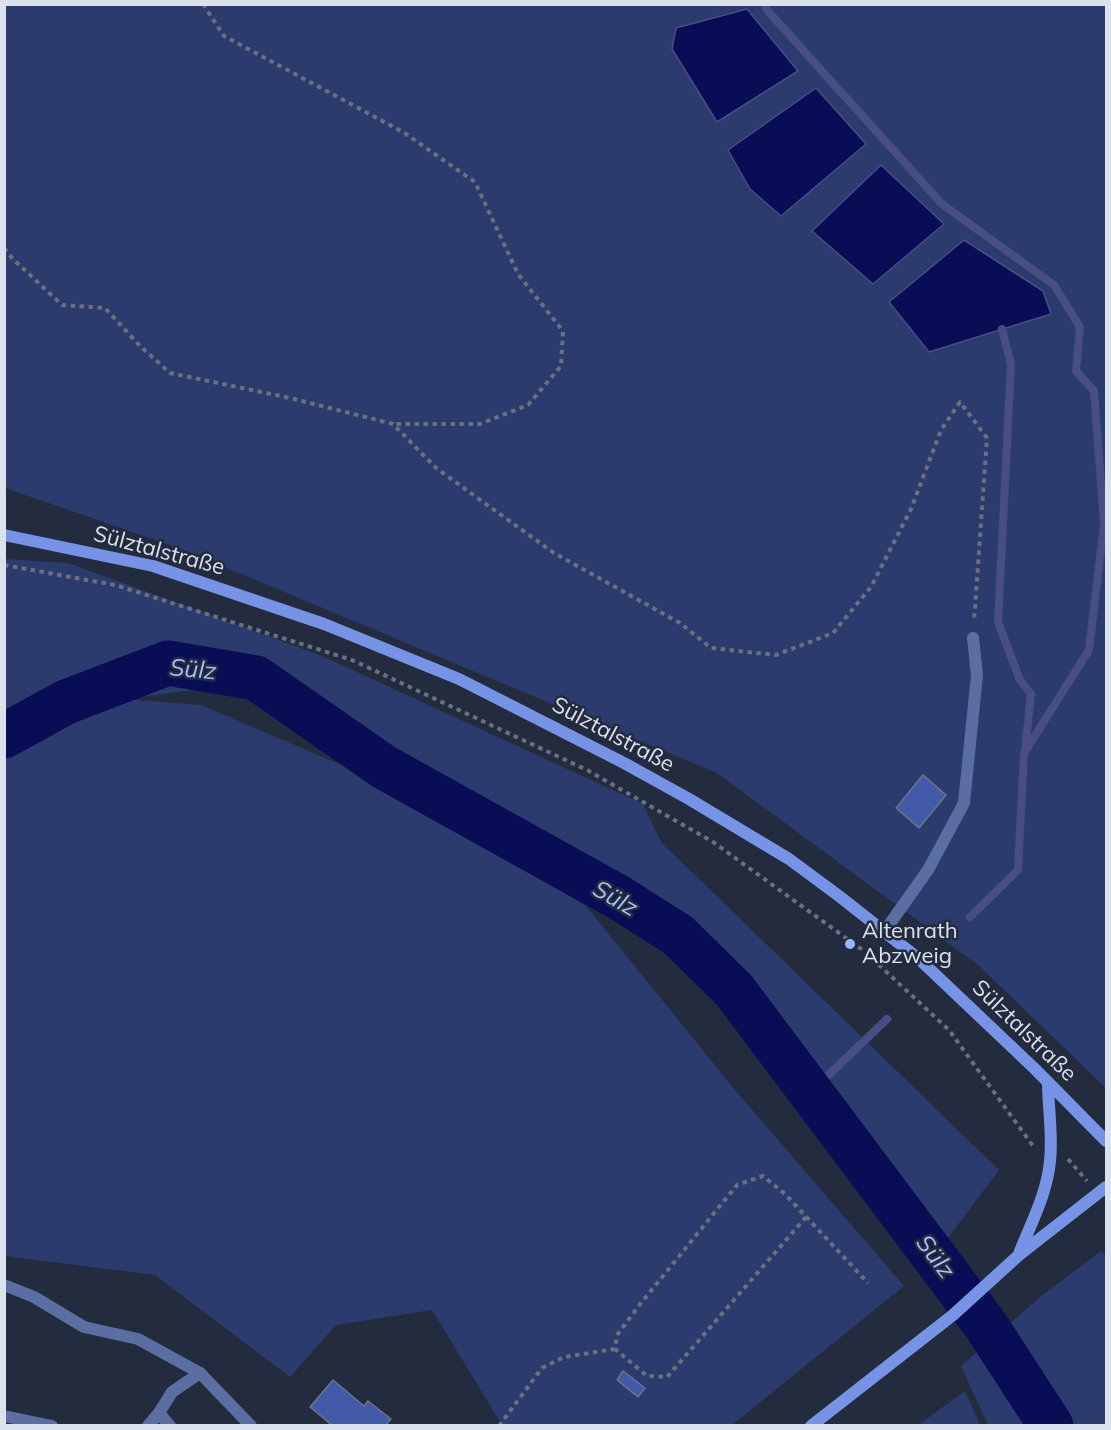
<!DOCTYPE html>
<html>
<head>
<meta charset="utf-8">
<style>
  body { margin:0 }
  #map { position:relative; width:1111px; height:1430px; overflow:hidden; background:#232b3e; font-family:Mulish,sans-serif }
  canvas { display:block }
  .frame { position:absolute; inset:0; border:6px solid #dce1ee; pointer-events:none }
</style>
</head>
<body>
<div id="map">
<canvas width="1111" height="1430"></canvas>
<div class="frame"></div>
</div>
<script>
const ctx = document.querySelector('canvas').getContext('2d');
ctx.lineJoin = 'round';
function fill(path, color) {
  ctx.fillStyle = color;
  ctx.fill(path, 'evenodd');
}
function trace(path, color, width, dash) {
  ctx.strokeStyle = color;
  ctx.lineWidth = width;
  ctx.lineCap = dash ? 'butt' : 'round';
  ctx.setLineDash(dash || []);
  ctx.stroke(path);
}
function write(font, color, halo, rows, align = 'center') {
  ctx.font = font + ' Mulish,sans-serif';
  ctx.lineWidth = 5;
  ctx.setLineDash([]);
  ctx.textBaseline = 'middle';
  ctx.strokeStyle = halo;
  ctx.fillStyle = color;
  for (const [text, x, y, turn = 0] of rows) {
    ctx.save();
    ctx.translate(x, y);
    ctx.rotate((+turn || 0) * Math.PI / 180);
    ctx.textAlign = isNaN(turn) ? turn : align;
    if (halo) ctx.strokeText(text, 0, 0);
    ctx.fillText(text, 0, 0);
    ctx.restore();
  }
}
fill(new Path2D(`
  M4,5H1106V1088L978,965L717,773L184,550L5,488Z
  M5,559L68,563L320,655L643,804L661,842L999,1170L945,1242L634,885L393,750L222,686L126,699L201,705L386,784L586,906L735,1090L904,1286L732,1425L505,1426L497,1417L432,1310L336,1325L290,1377L155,1275L5,1256Z
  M1101,1251L1106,1255V1425H988L961,1366L1040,1297Z
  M965,1391L980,1425H918Z`), '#2b3b6d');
const water = new Path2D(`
  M747,9L798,71L717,122L672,49L676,28Z
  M816,88L866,144L781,216L750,189L728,150Z
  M881,165L944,224L873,284L812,231Z
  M964,240L1043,291L1051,314L929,352L889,302Z`);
fill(water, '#080d56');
trace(water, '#484d84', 1.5);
trace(new Path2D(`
  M765,4L766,9L942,204L1054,285L1080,327L1076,371L1094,391L1104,524L1089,650L1024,753L1018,870L970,917
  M1002,329L1011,364L998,622L1020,680L1031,694L1025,750
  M810,1093L887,1019`), '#484d84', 8);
trace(new Path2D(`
  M4,736L66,702L168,663L256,678L384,767L618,897L678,935L734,990L987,1327L1051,1426`), '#080d56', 45);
const building = new Path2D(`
  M923,775L946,795L919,828L896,808Z
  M623,1371L645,1388L638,1397L617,1380Z
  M333,1380L364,1406L368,1401L391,1419L385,1426H333L310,1407Z`);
fill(building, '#425aa7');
trace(building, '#6c758c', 1.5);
trace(new Path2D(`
  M203,4L224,36L403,132L475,182L518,274L563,331L561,366L528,405L480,424H394
  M4,248L13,259L62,305L105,308L140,346L170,373L290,398L393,424L436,468L554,553L680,623L711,648L776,655L833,633L871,587L911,509L941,430L960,402L987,438L974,622
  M4,565L115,585L352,660L587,770L713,842L864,951L949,1030L1033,1146
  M1068,1159L1087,1181
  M806,1217L667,1377L647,1376L615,1349L617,1335L641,1303L737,1185L763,1176L785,1194L868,1283
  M499,1426L542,1368L564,1357L615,1349`), '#6a7081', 4, [4.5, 4.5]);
trace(new Path2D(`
  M884,932L928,870L964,803L977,675L973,638
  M4,1285L34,1297L84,1327L138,1339L200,1373L172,1392L159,1413L148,1426
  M159,1413L170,1426
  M4,1416L52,1426`), '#5b6ea1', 12);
trace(new Path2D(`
  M200,1373L251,1426`), '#5b6ea1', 12);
trace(new Path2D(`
  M4,535L153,566L324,624L459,679L624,763L689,799L789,859L839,896L919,959L1035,1069L1106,1141
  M1019,1254C1031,1223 1047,1194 1050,1161C1053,1135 1048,1108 1048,1082
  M811,1426L953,1315L1019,1255L1106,1187`), '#7693e5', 12);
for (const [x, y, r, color] of [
  [850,944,6,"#9ab5fd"]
]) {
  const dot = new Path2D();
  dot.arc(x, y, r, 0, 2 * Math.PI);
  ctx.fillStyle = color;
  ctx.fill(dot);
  trace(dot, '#232b3e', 2);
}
write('22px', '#dce1ee', '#232b3e', [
  ["Sülztalstraße",159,551,15],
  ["Sülztalstraße",613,735,28],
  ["Sülztalstraße",1024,1031,44]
]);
write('22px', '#dce1ee', '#232b3e', [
  ["Altenrath",862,931],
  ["Abzweig",862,956]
], 'left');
write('italic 24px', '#a6befd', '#232b3e', [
  ["Sülz",193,670,5],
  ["Sülz",615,899,30],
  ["Sülz",935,1257,53]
]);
</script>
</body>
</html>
